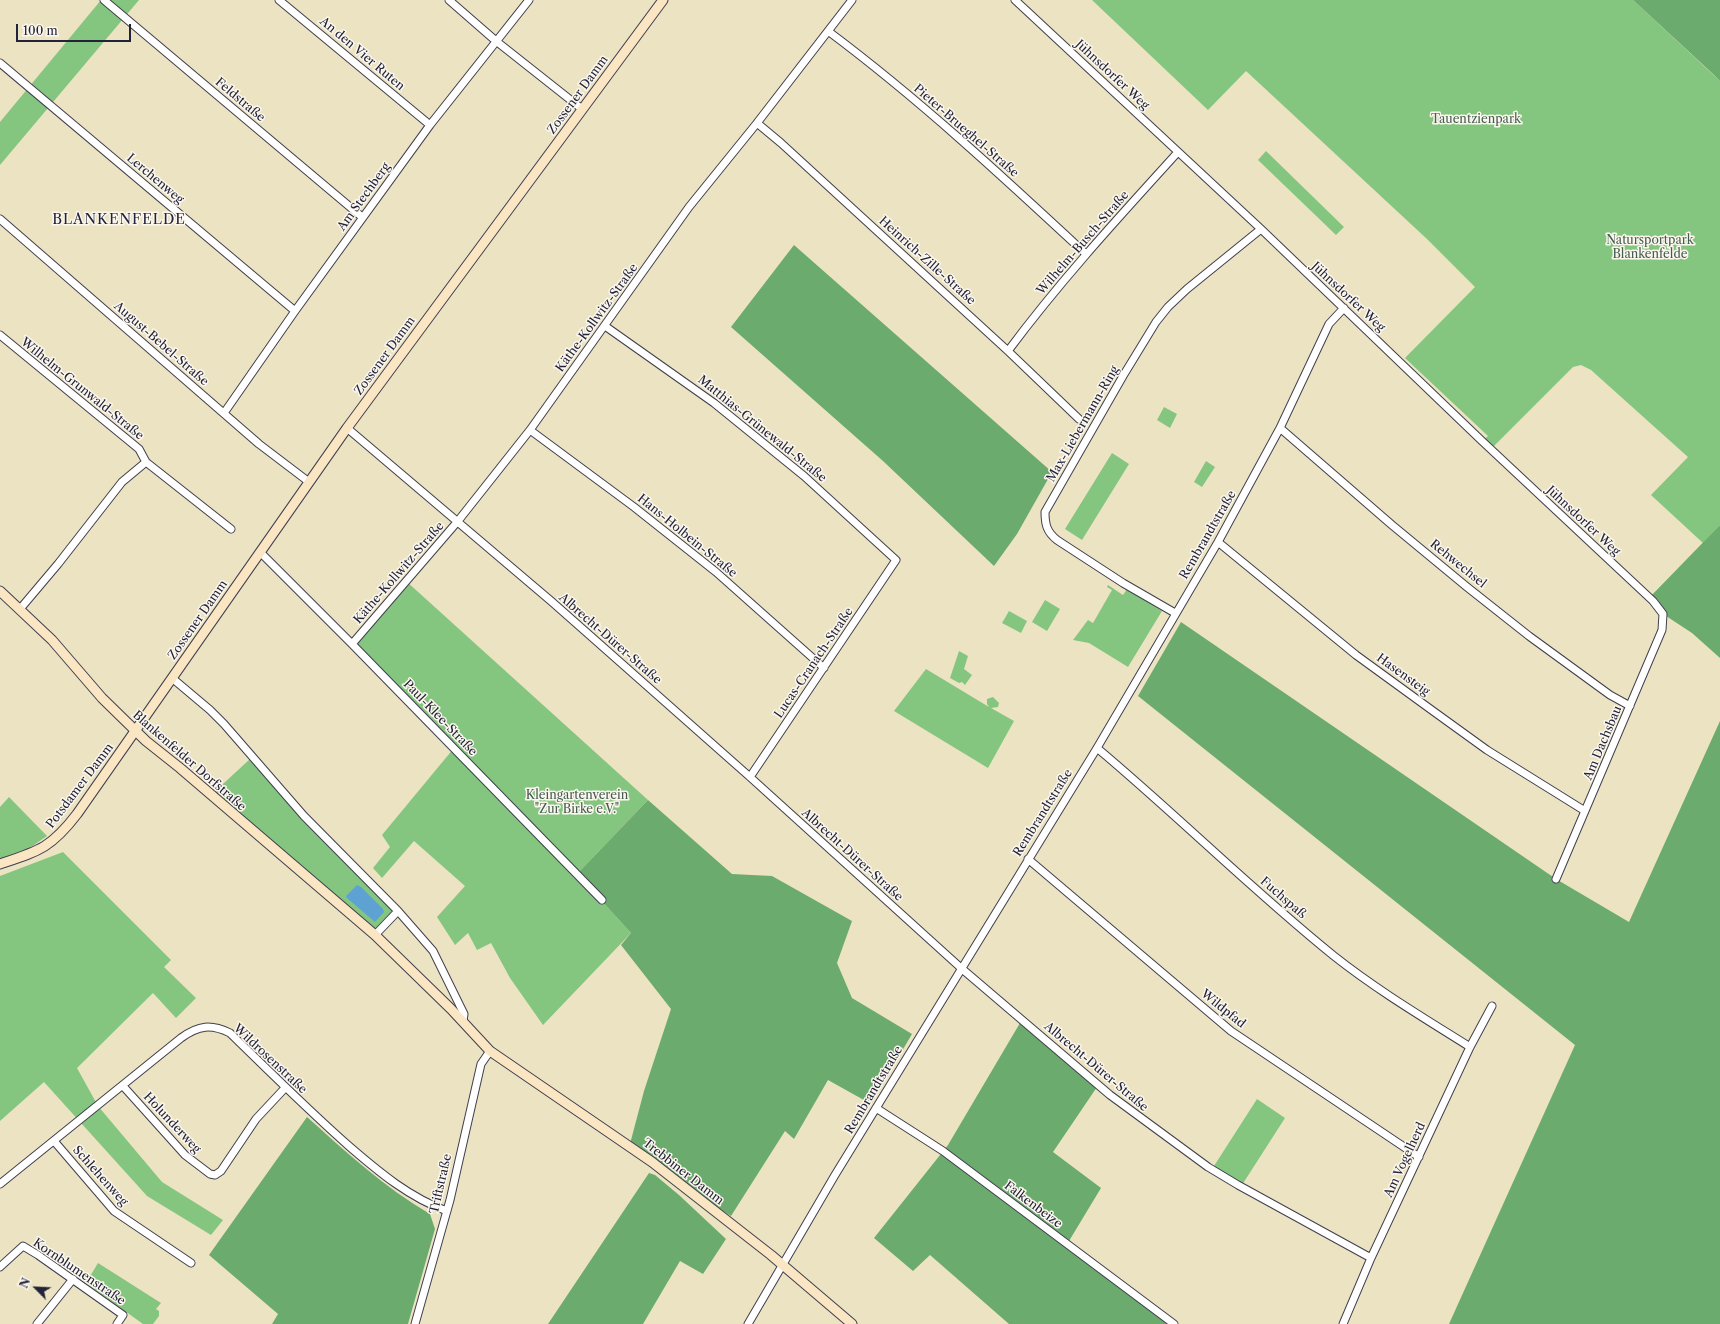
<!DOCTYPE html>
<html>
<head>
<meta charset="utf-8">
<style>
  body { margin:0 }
  #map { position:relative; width:1720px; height:1324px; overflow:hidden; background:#ece3c2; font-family:"Libre Caslon Text",serif }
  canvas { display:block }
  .north { position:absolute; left:16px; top:1268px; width:40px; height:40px; -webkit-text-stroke:3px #fbf7ec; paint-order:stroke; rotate:294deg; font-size:11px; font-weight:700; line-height:16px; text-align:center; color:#22223b }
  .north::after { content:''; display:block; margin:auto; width:14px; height:18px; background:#22223b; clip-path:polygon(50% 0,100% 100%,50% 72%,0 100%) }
  .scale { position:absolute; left:16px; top:24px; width:115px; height:18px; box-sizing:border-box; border:2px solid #22223b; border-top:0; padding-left:5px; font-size:12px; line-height:14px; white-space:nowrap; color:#22223b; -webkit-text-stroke:3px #fbf7ec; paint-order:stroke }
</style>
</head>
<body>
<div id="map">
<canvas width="1720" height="1324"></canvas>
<div class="north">N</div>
<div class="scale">100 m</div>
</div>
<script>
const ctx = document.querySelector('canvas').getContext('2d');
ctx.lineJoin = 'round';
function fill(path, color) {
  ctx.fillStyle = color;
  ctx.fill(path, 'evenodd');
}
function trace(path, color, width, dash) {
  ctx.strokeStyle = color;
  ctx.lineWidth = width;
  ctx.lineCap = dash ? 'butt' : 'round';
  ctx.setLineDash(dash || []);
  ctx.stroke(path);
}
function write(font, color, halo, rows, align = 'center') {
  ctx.font = font + ' "Libre Caslon Text",serif';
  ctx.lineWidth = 3;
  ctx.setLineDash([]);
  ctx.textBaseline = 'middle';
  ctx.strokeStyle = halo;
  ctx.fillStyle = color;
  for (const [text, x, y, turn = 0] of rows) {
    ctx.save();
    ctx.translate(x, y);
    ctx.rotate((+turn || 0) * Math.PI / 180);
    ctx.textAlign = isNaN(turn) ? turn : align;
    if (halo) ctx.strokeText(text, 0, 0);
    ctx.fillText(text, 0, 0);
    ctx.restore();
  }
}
fill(new Path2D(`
  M101,0H139L0,165V122Z
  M1092,0H1633L1720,81V525L1703,543L1651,495L1688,457L1591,370L1581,365L1573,367L1491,449L1482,441L1488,436L1405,358L1475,287L1427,239L1246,71L1208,110Z
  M1266,151L1344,227L1336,235L1258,160Z
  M1164,407L1177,414L1170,428L1157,420Z
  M1112,453L1129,464L1082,540L1065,529Z
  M1206,461L1215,467L1202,487L1194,482Z
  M406,581L648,800L577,874L631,933L543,1025L510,978L491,943L477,950L468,933L455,945L437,917L465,886L414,841L382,878L373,868L390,847L382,835L454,748L352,644Z
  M1108,585L1123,595L1127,589L1162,611L1128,667L1089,643L1073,640L1088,620L1093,623L1112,590L1107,587Z
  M1045,600L1060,609L1047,631L1032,622Z
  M1009,611L1027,621L1021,633L1002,623Z
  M959,651L968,656L964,669L972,675L965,685L962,682L959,683L950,678Z
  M926,669L989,707L987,704V699L993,697L999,703L998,707L991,708L1014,721L988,768L894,711Z
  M250,759L398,911L375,935L210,796Z
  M9,797L47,836L28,849L0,860V807Z
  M63,852L171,960L164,967L196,998L176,1018L153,993L77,1068L98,1106L162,1182L223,1220L211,1235L147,1196L44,1082L0,1121V876Z
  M1257,1099L1285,1118L1242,1185L1214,1166Z
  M98,1263L161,1303L156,1309L159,1311V1316L153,1324H143L86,1283Z`), '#84c67f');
fill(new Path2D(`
  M1633,0H1720V81L1713,74Z
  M794,245L1052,472L1017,534L994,566L883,461L731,327Z
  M1720,525V658L1692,633L1663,614L1649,598Z
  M1181,622L1556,879L1629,922L1720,721V1324H1449L1575,1045L1138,696Z
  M648,800L732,874L772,876L852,921L837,963L852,998L912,1034L871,1104L828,1080L794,1139L785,1131L731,1216L720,1209L669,1169L630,1144L644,1091L671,1009L621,945L631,933L577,874Z
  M1020,1023L1097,1087L1053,1152L1101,1188L1069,1241L1178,1324H1009L930,1255L913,1271L874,1238L948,1145Z
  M307,1117C346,1152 384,1187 430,1214L435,1229L408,1324H272L278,1314L209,1255Z
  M649,1173L655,1175L679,1195L726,1239L703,1274L680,1261L643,1324H548Z`), '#6bab6e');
fill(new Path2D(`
  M357,885L361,887L383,909L384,912L375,922L347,898L346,896Z`), '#5da2d2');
const street = new Path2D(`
  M104,0L362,217
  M279,0L430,125
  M449,0L496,41L582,109
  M1015,0L1261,229L1482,441L1653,601L1663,614L1662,630L1556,879
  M828,31C919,99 1002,176 1086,254
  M0,63L295,311
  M757,123L781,143L1008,351L1079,419
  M0,219L259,444L309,482
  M605,326L714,403L804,476L896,560L750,777
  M0,335L139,449L146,462L231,529
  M1008,351C1060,281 1119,217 1178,152
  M224,413L295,311L430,125L529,0
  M347,428L551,601L750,777L961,968L1110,1095L1208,1167L1238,1185L1371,1258
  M1280,428L1392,525L1467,587L1529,636L1610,695L1630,706
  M530,430L634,507L716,572L824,668
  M1218,542L1356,655L1433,711L1487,750L1585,811
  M260,552L352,644L602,900
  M20,609L58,564L122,482L146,462
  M1175,613L1123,583L1057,540C1047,532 1045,525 1045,512L1123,376L1156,322L1168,307L1187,289L1261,229
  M352,644L458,521L530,430L689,207L757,123L852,0
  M172,678L210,710L224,724L304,816L398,911L433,951L464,1014L463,1021
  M1097,748C1177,815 1252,890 1334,956C1377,990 1424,1018 1470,1047
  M1028,859L1231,1031L1419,1157
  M375,935L398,911
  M123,1086L185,1155L210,1174L215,1175L221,1171L256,1119L285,1088
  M876,1108L943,1151L1174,1324
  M54,1141L114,1211L191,1263
  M0,1184L181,1038C199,1025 211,1024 230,1033C270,1072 309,1111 350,1147C379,1172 410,1198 447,1211
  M0,1267L23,1246L38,1255L123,1315L117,1324
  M37,1324L73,1279
  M415,1324L450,1200L481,1064L490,1051
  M748,1324L835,1175L1097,748L1218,542L1280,428L1329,324L1344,308
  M1343,1324L1371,1258L1470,1047L1492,1006`);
const secondary = new Path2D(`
  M0,591L52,640L102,698L146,741L180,768L375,935L451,1009L490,1051L652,1162L771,1255L852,1324
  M0,864C39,851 51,848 77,814L347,428L663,0`);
trace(street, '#403f4f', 9);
trace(secondary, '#403f4f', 11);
trace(street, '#fff', 7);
trace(secondary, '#fbe6c4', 9);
write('12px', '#22223b', '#fbf7ec', [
  ["An den Vier Ruten",362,54,40],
  ["Jühnsdorfer Weg",1112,75,43],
  ["Zossener Damm",578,95,-54],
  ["Feldstraße",240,100,40],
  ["Pieter-Brueghel-Straße",966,131,41],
  ["Lerchenweg",155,179,40],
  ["Am Stechberg",364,197,-54],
  ["Wilhelm-Busch-Straße",1083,243,-49],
  ["Heinrich-Zille-Straße",927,261,42],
  ["Jühnsdorfer Weg",1348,297,43],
  ["Käthe-Kollwitz-Straße",597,318,-54],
  ["August-Bebel-Straße",161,344,41],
  ["Zossener Damm",385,356,-54],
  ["Wilhelm-Grunwald-Straße",82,389,39],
  ["Max-Liebermann-Ring",1083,424,-60],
  ["Matthias-Grünewald-Straße",762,429,39],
  ["Jühnsdorfer Weg",1583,521,43],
  ["Rembrandtstraße",1208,535,-60],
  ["Hans-Holbein-Straße",687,536,39],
  ["Rehwechsel",1458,564,39],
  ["Käthe-Kollwitz-Straße",399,573,-49],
  ["Zossener Damm",198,620,-55],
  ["Albrecht-Dürer-Straße",610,639,41],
  ["Lucas-Cranach-Straße",814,663,-56],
  ["Hasensteig",1403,675,36],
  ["Paul-Klee-Straße",440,718,46],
  ["Am Dachsbau",1603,743,-67],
  ["Blankenfelder Dorfstraße",189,761,41],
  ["Potsdamer Damm",80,786,-53],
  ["Rembrandtstraße",1043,813,-58],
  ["Albrecht-Dürer-Straße",852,855,42],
  ["Fuchspaß",1283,898,41],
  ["Wildpfad",1223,1009,39],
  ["Wildrosenstraße",270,1059,43],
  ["Albrecht-Dürer-Straße",1096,1067,40],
  ["Rembrandtstraße",874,1090,-59],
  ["Holunderweg",172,1123,47],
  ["Am Vogelherd",1405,1160,-65],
  ["Trebbiner Damm",683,1172,38],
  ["Schlehenweg",100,1176,48],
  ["Triftstraße",441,1184,-77],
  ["Falkenbeize",1033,1205,37],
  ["Kornblumenstraße",79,1272,34]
]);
write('12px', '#445b53', '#fbf7ec', [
  ["Tauentzienpark",1476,120],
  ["Natursportpark",1650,241],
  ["Blankenfelde",1650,255],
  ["Kleingartenverein",577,796],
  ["\"Zur Birke e.V.\"",577,810]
]);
ctx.letterSpacing = '1px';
write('14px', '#22223b', '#fbf7ec', [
  ["BLANKENFELDE",119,220]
]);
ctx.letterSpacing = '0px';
</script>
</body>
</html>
